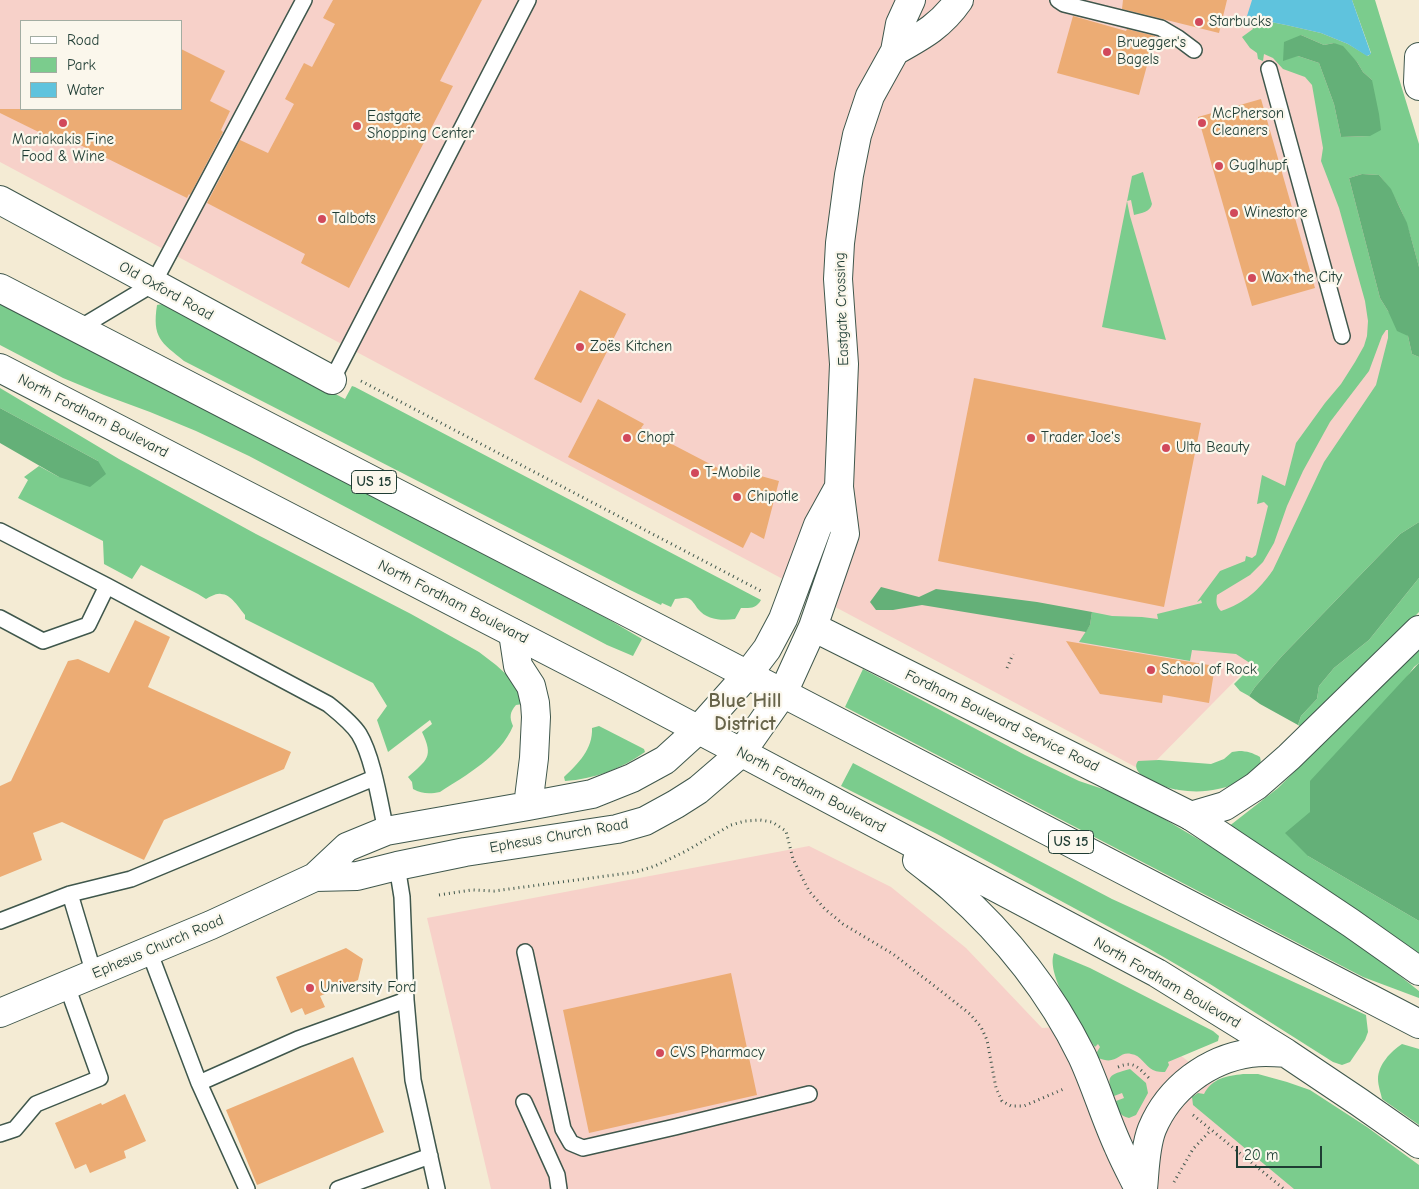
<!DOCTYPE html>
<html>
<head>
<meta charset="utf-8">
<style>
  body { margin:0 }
  #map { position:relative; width:1419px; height:1189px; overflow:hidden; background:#f4ebd4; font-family:"Comic Neue",sans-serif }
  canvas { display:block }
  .legend { position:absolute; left:20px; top:20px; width:162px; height:90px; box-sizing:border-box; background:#fbf7ec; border:1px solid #a3ada2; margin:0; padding:6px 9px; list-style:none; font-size:15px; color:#1f3d34 }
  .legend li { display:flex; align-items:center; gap:10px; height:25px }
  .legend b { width:25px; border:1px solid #a3ada2 }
  .scale { position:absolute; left:1236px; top:1146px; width:86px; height:22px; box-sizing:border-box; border:2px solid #1f3d34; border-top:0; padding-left:6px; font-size:15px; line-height:18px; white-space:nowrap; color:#1f3d34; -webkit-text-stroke:4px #fbf7ec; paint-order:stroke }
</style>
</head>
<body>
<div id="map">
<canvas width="1419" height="1189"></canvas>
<ul class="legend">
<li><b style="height:6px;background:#fff"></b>Road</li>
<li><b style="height:14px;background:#7bcc8d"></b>Park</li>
<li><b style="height:14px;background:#5fc3dd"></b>Water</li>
</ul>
<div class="scale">20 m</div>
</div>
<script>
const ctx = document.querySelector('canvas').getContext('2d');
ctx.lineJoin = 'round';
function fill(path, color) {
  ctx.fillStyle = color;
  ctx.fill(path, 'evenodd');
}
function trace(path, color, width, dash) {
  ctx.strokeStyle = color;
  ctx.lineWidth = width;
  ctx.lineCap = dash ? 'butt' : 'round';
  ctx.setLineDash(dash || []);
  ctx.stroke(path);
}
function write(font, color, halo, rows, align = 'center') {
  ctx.font = font + ' "Comic Neue",sans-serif';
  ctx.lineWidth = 4.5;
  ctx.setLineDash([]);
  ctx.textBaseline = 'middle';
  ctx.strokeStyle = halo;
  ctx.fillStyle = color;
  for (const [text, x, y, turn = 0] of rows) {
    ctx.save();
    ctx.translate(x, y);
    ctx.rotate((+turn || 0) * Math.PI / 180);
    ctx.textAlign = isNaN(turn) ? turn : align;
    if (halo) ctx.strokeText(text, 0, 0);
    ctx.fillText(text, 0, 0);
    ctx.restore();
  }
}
fill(new Path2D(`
  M0,0H1352L1419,221V477L1416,497L1145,772L0,162ZM21,21H181V109H21Z
  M809,846L891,887L966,948L1042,1028L1138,1022L1351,1189H491L427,918Z`), '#f7d1c9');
fill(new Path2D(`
  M1352,0H1375L1419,144V267C1410,233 1403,203 1379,175L1362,174L1349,178L1380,298L1388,311L1408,336L1412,354L1419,357V522L1400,534L1282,656L1255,687L1249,696L1240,691L1234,684L1253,665L1236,654L1192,650L1190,661L1079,642L1090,625L1092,612L1112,616L1142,617L1158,619L1157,614L1202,603L1201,600L1197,602L1220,571L1245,561L1246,556L1252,558L1256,555L1268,506L1264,502L1257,504L1262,475L1285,486L1296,443L1325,403L1341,384L1355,362L1364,346L1367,336L1368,321L1365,301L1339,208L1321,161L1323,148L1312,85L1305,77L1283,69L1273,58L1264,54L1263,61L1258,59L1257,53L1250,48L1242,37L1253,29L1247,16L1261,20L1286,25L1321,33L1348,44L1368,56L1371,53ZM1301,35L1324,45L1334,43L1357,62L1363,72L1372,80L1370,136L1341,137L1334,104L1319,63L1298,56ZM1386,330H1388V338L1376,385L1324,462L1273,570C1259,590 1245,603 1221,611C1216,606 1216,602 1217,595L1250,575L1263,562L1274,543L1287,506L1303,471L1330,422L1369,371L1382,336Z
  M1143,172L1152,204C1150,212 1142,213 1134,215L1131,200L1127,201L1130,216L1166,340L1102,327L1132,176Z
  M0,302L608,619L642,639L633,656L607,645L249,456L196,431L150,412L104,395L63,378L0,345Z
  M162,304L345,399L352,386L355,387L761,600C756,609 750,608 741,608L735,619C722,621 707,620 698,609C695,605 692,599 687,598C684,597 678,599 675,599L671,607L662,603L661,605L630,590L184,361C161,342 152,338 157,305Z
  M0,388L119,459L256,534L411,614L479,652L496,665L507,675L517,688L521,697L523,704L516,705C510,712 509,717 513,726C500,757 466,775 440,792C430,794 422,794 413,789L412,782L408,777C427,760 434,757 422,732L432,724L430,720L388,752L377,720L387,706L373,683L245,619V615C239,608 231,594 221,594C216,593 210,597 206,599L198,594L141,565L132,579L104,564L103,541L18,498L28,480L24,477L39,466L59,477L98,461L0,408Z
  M1419,578V612L1310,727L1304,729L1298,725L1301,716L1317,699L1319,686L1334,668L1369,640Z
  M1419,647V663L1414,667L1310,812L1308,856L1419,921V958L1228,827L1278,788Z
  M863,669L1025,755L1079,781L1124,796L1149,810L1230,858L1328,919L1419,991V998L1363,977L845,707Z
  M599,726L644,749L645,752C621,769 594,779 565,781L564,777C578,764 593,749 592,728Z
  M1239,751C1247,751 1253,753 1260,757C1263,766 1256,770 1249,775C1239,782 1230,787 1218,789C1206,792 1191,792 1179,790C1169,789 1127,776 1138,761L1159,760L1211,764L1224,759L1232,752Z
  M853,763L1112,899L1366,1015L1368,1032L1365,1040L1350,1062L1342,1065L1333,1062L1210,984L1148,948L937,834L841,786Z
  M1054,953L1090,968L1213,1031L1219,1036L1218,1041L1168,1062L1169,1065L1165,1072C1162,1072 1157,1072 1153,1070C1145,1066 1141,1055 1131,1054C1118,1051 1118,1066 1098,1058L1097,1052L1100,1047L1098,1044L1095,1047C1082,1027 1045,976 1054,953Z
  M1402,1044L1419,1049V1125L1382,1099C1381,1093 1378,1086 1378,1079C1378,1065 1391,1051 1402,1044Z
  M1130,1069L1146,1083L1148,1093L1136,1115L1129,1118C1119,1116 1118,1110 1116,1101L1124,1098L1122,1093L1114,1096C1105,1075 1109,1075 1130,1069Z
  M1243,1074H1258L1287,1082L1310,1090L1367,1127L1419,1165V1189H1294L1193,1105L1192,1097L1198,1093L1204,1094C1212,1078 1227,1076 1243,1074Z`), '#7bcc8d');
fill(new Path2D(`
  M1301,35L1324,45L1334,43L1343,46L1357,62L1363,72L1372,80L1379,114L1381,130L1370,136L1341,137L1334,104L1319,63L1298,56L1283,61L1284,42Z
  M1362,174L1379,175L1391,189L1407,223L1419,267V357L1412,354L1408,336L1397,331L1388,311L1380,298L1349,178Z
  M0,408L98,461L106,474L90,487L59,477L0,443Z
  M1419,522V578L1369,640L1334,668L1319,686L1317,699L1301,716L1298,725L1260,704L1249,696L1255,687L1282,656L1400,534Z
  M881,587L919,597L936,589L1037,602L1092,612L1090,625L1086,632L922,605L893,610H876L870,602Z
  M1419,663V921L1308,856L1285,833L1310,812V781Z`), '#64b078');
fill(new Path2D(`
  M1252,0H1352L1371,54L1367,56L1348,44L1321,33L1286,25L1261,20L1247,16Z`), '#5fc3dd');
fill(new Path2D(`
  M333,0H482L440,81L453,86L349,288L301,263L305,254L207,203L240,140L268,153L294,104L285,99L304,63L312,67L335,24L323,18Z
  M1123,0H1227L1219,33L1122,9Z
  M1073,16L1126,31L1127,29L1155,36L1139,95L1057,73Z
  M181,49L225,71L210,101L230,111L221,130L223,132L190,195L189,194L187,198L64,137L61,143L0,113V109H181Z
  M1261,99L1315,288L1252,306L1198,117Z
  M580,290L626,314L581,403L534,379Z
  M974,378L1201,423L1164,607L938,561Z
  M598,399L644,424L641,428L735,477L739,470L779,481L764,539L751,532L743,548L568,457Z
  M135,620L170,637L148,687L291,752L284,769L164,820L144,860L62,822L33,833L42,860L0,877V786L11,781L68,661L78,659L109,673Z
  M1066,641L1215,666L1209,703L1163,695L1162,703L1100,694Z
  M346,948L363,959L358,980L320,996L325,1007L305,1015L302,1008L291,1013L276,977Z
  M731,973L757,1095L589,1133L563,1010Z
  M353,1057L384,1132L257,1185L226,1110Z
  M125,1094L146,1141L124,1151L126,1158L90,1173L86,1164L75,1169L55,1123L101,1103L102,1105Z`), '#ecac74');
const service = new Path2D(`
  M1058,0L1064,4L1161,28L1178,38L1194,50
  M1269,69L1342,336
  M78,329L153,284L304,0
  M332,380L528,0
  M0,531L107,586L328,704C339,713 351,722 359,734C373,757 380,803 386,831
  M0,618L43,641L88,625L107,586
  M397,866L402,897L406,1000L413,1080L437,1189
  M70,894L94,974
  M0,921L70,894L131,879L374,778
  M149,951L199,1083L298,1039L406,1000
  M525,952L563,1129L571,1143L583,1148L675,1127L809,1094
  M199,1083L247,1189
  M524,1102L557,1175L559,1189
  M0,1134L15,1129L36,1104L100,1078L67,986
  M338,1189L430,1156`);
const minor = new Path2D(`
  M895,51C922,36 941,26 959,0
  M0,200L332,380
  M813,627L1191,816
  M748,674L767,649L783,619L818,525L839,487
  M783,693L813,627L845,534L839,487L844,364L838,279L840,243L849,175L857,135L870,96L895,51L900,24L911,0`);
const tertiary = new Path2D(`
  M513,633L518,666L531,686L535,703L536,717L534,758L528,806
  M315,877L357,876L397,866L465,852L617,829L645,821L676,804L698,790L741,753L783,693
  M0,1013L211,925L315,877L347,847L386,831L528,806L592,794L632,778L665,760L698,730L748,674`);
const secondary = new Path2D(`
  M1419,57L1418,82L1419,86
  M1191,816L1225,806L1256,786L1289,757L1419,630`);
const trunk = new Path2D(`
  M0,288L671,635L1419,1024
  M0,368L618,687L1157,973L1286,1053L1359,1102L1419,1144
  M1191,816L1351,923L1419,971
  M917,860C928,869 941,878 952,888C1006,936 1050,991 1082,1056C1096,1086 1105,1118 1119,1148C1125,1162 1132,1175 1139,1189
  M1143,1189C1145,1169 1145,1147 1152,1129C1169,1088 1208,1059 1251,1053C1263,1051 1274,1052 1286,1053`);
trace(service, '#3f574c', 18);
trace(minor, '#3f574c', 30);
trace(tertiary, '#3f574c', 30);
trace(secondary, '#3f574c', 30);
trace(trunk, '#3f574c', 30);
trace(new Path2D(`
  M361,381L763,592
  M1007,668L1013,654
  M439,895L472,890L494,891L636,872L655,866L686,851L731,825L745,821L760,820L772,822L786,831L793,859L809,891L825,909L843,924L893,954L937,988L970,1014L981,1027L987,1040L996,1088L1002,1101L1011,1106H1024L1066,1088
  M1118,1067C1135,1060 1138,1068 1150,1079
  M1193,1115L1284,1189
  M1174,1182L1193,1149L1211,1130`), '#3f574c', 3, [1, 4]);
trace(service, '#fff', 15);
trace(minor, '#fff', 28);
trace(tertiary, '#fff', 28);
trace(secondary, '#fff', 28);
trace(trunk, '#fff', 28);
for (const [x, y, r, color] of [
  [1199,22,5,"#d1495b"],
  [1107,52,5,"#d1495b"],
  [63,123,5,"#d1495b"],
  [1202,123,5,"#d1495b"],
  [357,126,5,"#d1495b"],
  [1219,166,5,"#d1495b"],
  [1234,213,5,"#d1495b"],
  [322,219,5,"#d1495b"],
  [1252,278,5,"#d1495b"],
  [580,347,5,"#d1495b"],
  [627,438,5,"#d1495b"],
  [1031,438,5,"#d1495b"],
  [1166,448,5,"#d1495b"],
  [695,473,5,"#d1495b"],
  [737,497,5,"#d1495b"],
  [1151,670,5,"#d1495b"],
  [310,988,5,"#d1495b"],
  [660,1053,5,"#d1495b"]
]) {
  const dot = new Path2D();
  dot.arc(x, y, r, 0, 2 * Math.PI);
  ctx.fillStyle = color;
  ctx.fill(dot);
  trace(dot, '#fbf7ec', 2);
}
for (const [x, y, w] of [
  [374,482,45],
  [1071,842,45]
]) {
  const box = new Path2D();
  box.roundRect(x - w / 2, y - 11.5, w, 23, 4);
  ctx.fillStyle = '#fbf7ec';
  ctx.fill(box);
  trace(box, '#1f3d34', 1);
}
write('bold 14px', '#1f3d34', null, [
  ["US 15",374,482],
  ["US 15",1071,842]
]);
write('15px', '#1f3d34', '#fbf7ec', [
  ["Starbucks",1209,22],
  ["Bruegger's",1117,43],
  ["Bagels",1117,60],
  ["McPherson",1212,114],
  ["Cleaners",1212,131],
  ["Eastgate",367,117],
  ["Shopping Center",367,134],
  ["Mariakakis Fine",63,140,"center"],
  ["Food & Wine",63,157,"center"],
  ["Guglhupf",1229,166],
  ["Winestore",1244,213],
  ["Talbots",332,219],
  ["Wax the City",1262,278],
  ["Zoës Kitchen",590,347],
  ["Chopt",637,438],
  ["Trader Joe's",1041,438],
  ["Ulta Beauty",1176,448],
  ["T-Mobile",705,473],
  ["Chipotle",747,497],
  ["School of Rock",1161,670],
  ["University Ford",320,988],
  ["CVS Pharmacy",670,1053]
], 'left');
write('15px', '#1f3d34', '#fbf7ec', [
  ["Old Oxford Road",166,291,29],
  ["Eastgate Crossing",842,309,-92],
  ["North Fordham Boulevard",93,416,27],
  ["North Fordham Boulevard",453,602,27],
  ["Fordham Boulevard Service Road",1002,721,26],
  ["North Fordham Boulevard",811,790,28],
  ["Ephesus Church Road",559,836,-10],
  ["Ephesus Church Road",158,947,-23],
  ["North Fordham Boulevard",1167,983,30]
]);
write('bold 20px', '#67644a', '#fbf7ec', [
  ["Blue Hill",745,701],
  ["District",745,724]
]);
</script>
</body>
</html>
